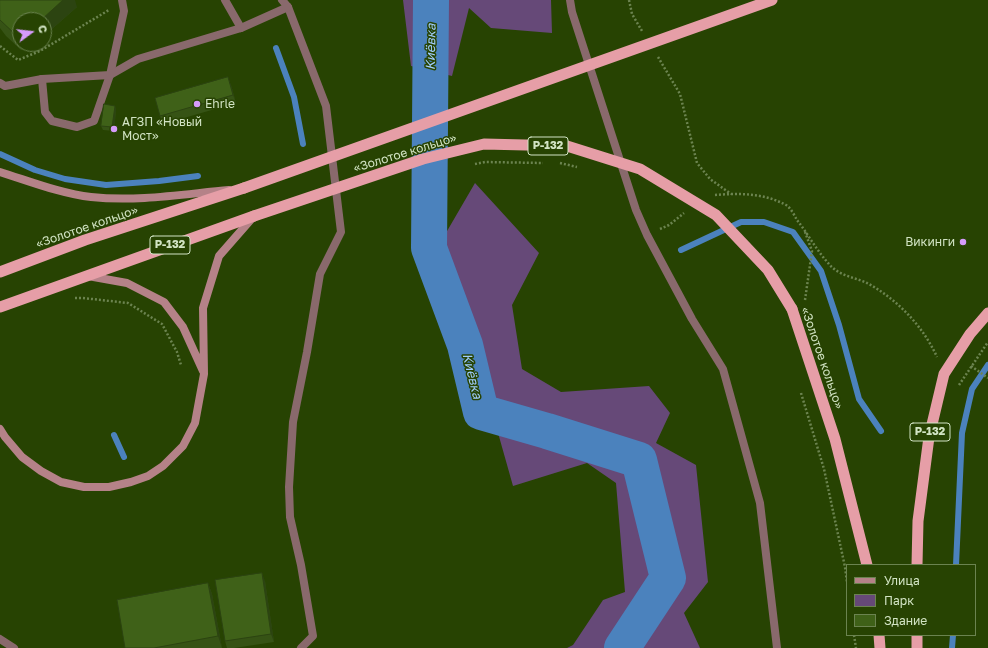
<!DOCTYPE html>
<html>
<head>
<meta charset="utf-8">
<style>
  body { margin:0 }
  #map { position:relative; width:988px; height:648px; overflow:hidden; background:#274302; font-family:"Golos Text",sans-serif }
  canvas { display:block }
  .legend { position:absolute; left:846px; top:564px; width:130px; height:72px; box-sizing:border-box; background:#274302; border:1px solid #6b8350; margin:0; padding:5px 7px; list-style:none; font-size:12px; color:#d2e4c4 }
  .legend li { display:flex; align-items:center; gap:8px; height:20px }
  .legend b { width:20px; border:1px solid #6b8350 }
  .north { position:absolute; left:12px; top:12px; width:40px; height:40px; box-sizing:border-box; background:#274302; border:1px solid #6b8350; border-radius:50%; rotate:75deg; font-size:11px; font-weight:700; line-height:16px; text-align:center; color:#d2e4c4 }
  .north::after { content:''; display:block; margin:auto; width:14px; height:18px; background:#d59bfa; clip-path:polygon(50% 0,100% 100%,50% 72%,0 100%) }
</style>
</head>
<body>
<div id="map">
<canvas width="988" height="648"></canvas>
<ul class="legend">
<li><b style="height:5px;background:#b58288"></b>Улица</li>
<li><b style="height:11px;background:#664978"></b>Парк</li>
<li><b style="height:11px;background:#3f6118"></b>Здание</li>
</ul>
<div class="north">С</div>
</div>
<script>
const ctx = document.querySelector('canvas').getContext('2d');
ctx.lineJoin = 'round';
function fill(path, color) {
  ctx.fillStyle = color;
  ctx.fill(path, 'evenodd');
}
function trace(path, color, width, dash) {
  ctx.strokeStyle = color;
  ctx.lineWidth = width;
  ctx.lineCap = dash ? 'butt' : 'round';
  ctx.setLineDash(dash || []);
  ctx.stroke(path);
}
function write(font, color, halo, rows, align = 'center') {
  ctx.font = font + ' "Golos Text",sans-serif';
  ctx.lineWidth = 3;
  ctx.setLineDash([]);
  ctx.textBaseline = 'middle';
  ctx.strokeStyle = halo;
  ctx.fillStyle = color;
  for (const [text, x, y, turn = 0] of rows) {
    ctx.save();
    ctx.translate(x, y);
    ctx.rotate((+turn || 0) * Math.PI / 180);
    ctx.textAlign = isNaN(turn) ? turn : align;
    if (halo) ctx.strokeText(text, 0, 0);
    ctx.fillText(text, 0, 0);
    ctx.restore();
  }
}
fill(new Path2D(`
  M403,0H551L552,33L491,28L469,8L452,76L411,66Z
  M475,183L539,253L512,305L522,369L561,392L649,386L670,413L656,443L696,465L708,582L684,613L700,648H567L573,645L603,600L625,592L616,483L587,463L513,486L443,238Z`), '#664978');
trace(new Path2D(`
  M276,48L294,97L303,144
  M0,154L35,170L65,179L106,185L159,181L198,176
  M681,250L741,222H764L793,232L821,271L839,325L859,399L881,431
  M114,435L124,457
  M956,565L962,433L972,389L988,365
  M952,648L953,635`), '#4b82bd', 6);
trace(new Path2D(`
  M431,0L429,248L465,345L481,412L547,431L639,460L668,578L622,648`), '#4b82bd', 36);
trace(new Path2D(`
  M629,0L632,14L642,31
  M0,46L18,60L40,51L109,10
  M658,57L680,94L697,163L710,179L731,194
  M715,195C739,193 764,193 786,205C791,208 794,215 797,220C808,234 817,251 829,264C839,276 854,277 867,283C897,299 923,326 937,357
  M660,229L669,225L684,213
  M75,298H83L128,303L162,324L177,352L181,365
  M805,300L812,251L805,232
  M971,366L988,378
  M959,385L988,342
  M801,393L824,469L845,567L847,582
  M854,635L856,648`), '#6c8450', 2.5, [2, 2]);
trace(new Path2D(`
  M225,0L241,28
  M570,0L572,12L636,210L647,235L692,319L723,369L760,503L777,648
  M288,7L326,106L341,232L320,274L307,352L293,422L289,487L290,517L301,565L313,636L301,648
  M42,79L45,112L52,121L77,127L94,121L110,75L124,11L122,0
  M0,639L14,648`), '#89696c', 8);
trace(new Path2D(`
  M0,83L5,86L42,79L110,75L138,59L241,28L288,7L282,0`), '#89696c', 8);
trace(new Path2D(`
  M0,172C29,181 62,194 91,197C137,202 184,194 229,190
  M88,276L127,283L164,302L183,327L203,371
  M0,429L5,437L22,457L41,471L61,482L84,487H109L131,482L148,476L163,466L183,446L195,423L204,374L203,308L219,256L254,216`), '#b58288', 8);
trace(new Path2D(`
  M0,272L85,240L244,188
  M0,307L254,216
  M792,309L835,439L867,565
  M917,565L918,521L929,437L944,374L970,334L988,313
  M879,635L880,648
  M917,648V635`), '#e69ea7', 11);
trace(new Path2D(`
  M560,163L577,167
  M475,164L485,162L543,163`), '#6c8450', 2.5, [2, 2]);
trace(new Path2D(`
  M244,188L772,0
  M254,216L423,159L484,144L567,146L640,169L716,215L768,270L792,309`), '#e69ea7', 11);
fill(new Path2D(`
  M0,0L77,7L44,36V20H20V44H35L31,48L21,50L6,36L0,28Z
  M231,85L236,103L163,124L160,116Z
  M115,106L116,110L114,131L103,130L101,126Z
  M265,581L274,642L234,648H227L225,641Z
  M208,583L212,594L222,648H125Z`), '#365315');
fill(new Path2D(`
  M63,0H75L77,7L44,36V20H41Z
  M29,44H35L31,48Z
  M228,77L231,85L236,103L233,95Z
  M115,106L116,110L114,131L112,127Z
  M262,573L265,581L274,642L271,634Z
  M208,583L212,594L222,648L218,636Z`), '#2c4411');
const building = new Path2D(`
  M0,0H63L41,20H20V35H16L0,20Z
  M228,77L233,95L160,116L155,98Z
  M104,104L115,106L112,127L101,126Z
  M262,573L271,634L225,641L215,580Z
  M208,583L218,636L154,648H125L117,600Z`);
fill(building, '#3f6118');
trace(building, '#2c4411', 1);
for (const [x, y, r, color] of [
  [197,104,4,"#d59bfa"],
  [114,129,4,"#d59bfa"],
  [963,242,4,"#d59bfa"]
]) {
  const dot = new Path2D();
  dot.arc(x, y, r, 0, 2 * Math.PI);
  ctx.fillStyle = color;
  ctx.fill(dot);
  trace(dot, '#274302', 1.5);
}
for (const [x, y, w] of [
  [548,146,40],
  [170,245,40],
  [930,432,40]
]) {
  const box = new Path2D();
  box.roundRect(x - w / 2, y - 9, w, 18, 3);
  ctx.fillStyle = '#274302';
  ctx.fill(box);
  trace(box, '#d2e4c4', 1);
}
write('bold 11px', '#d2e4c4', null, [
  ["Р-132",548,146],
  ["Р-132",170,245],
  ["Р-132",930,432]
]);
write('12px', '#d2e4c4', '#274302', [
  ["Ehrle",205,104],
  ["АГЗП «Новый",122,122],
  ["Мост»",122,136],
  ["Викинги",955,242,"right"]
], 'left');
write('12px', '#d2e4c4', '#274302', [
  ["«Золотое кольцо»",405,153,-17],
  ["«Золотое кольцо»",87,227,-19],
  ["«Золотое кольцо»",822,358,71]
]);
write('italic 13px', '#a1cdfd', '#274302', [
  ["Киёвка",431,47,-89],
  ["Киёвка",472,376,76]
]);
</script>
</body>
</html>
